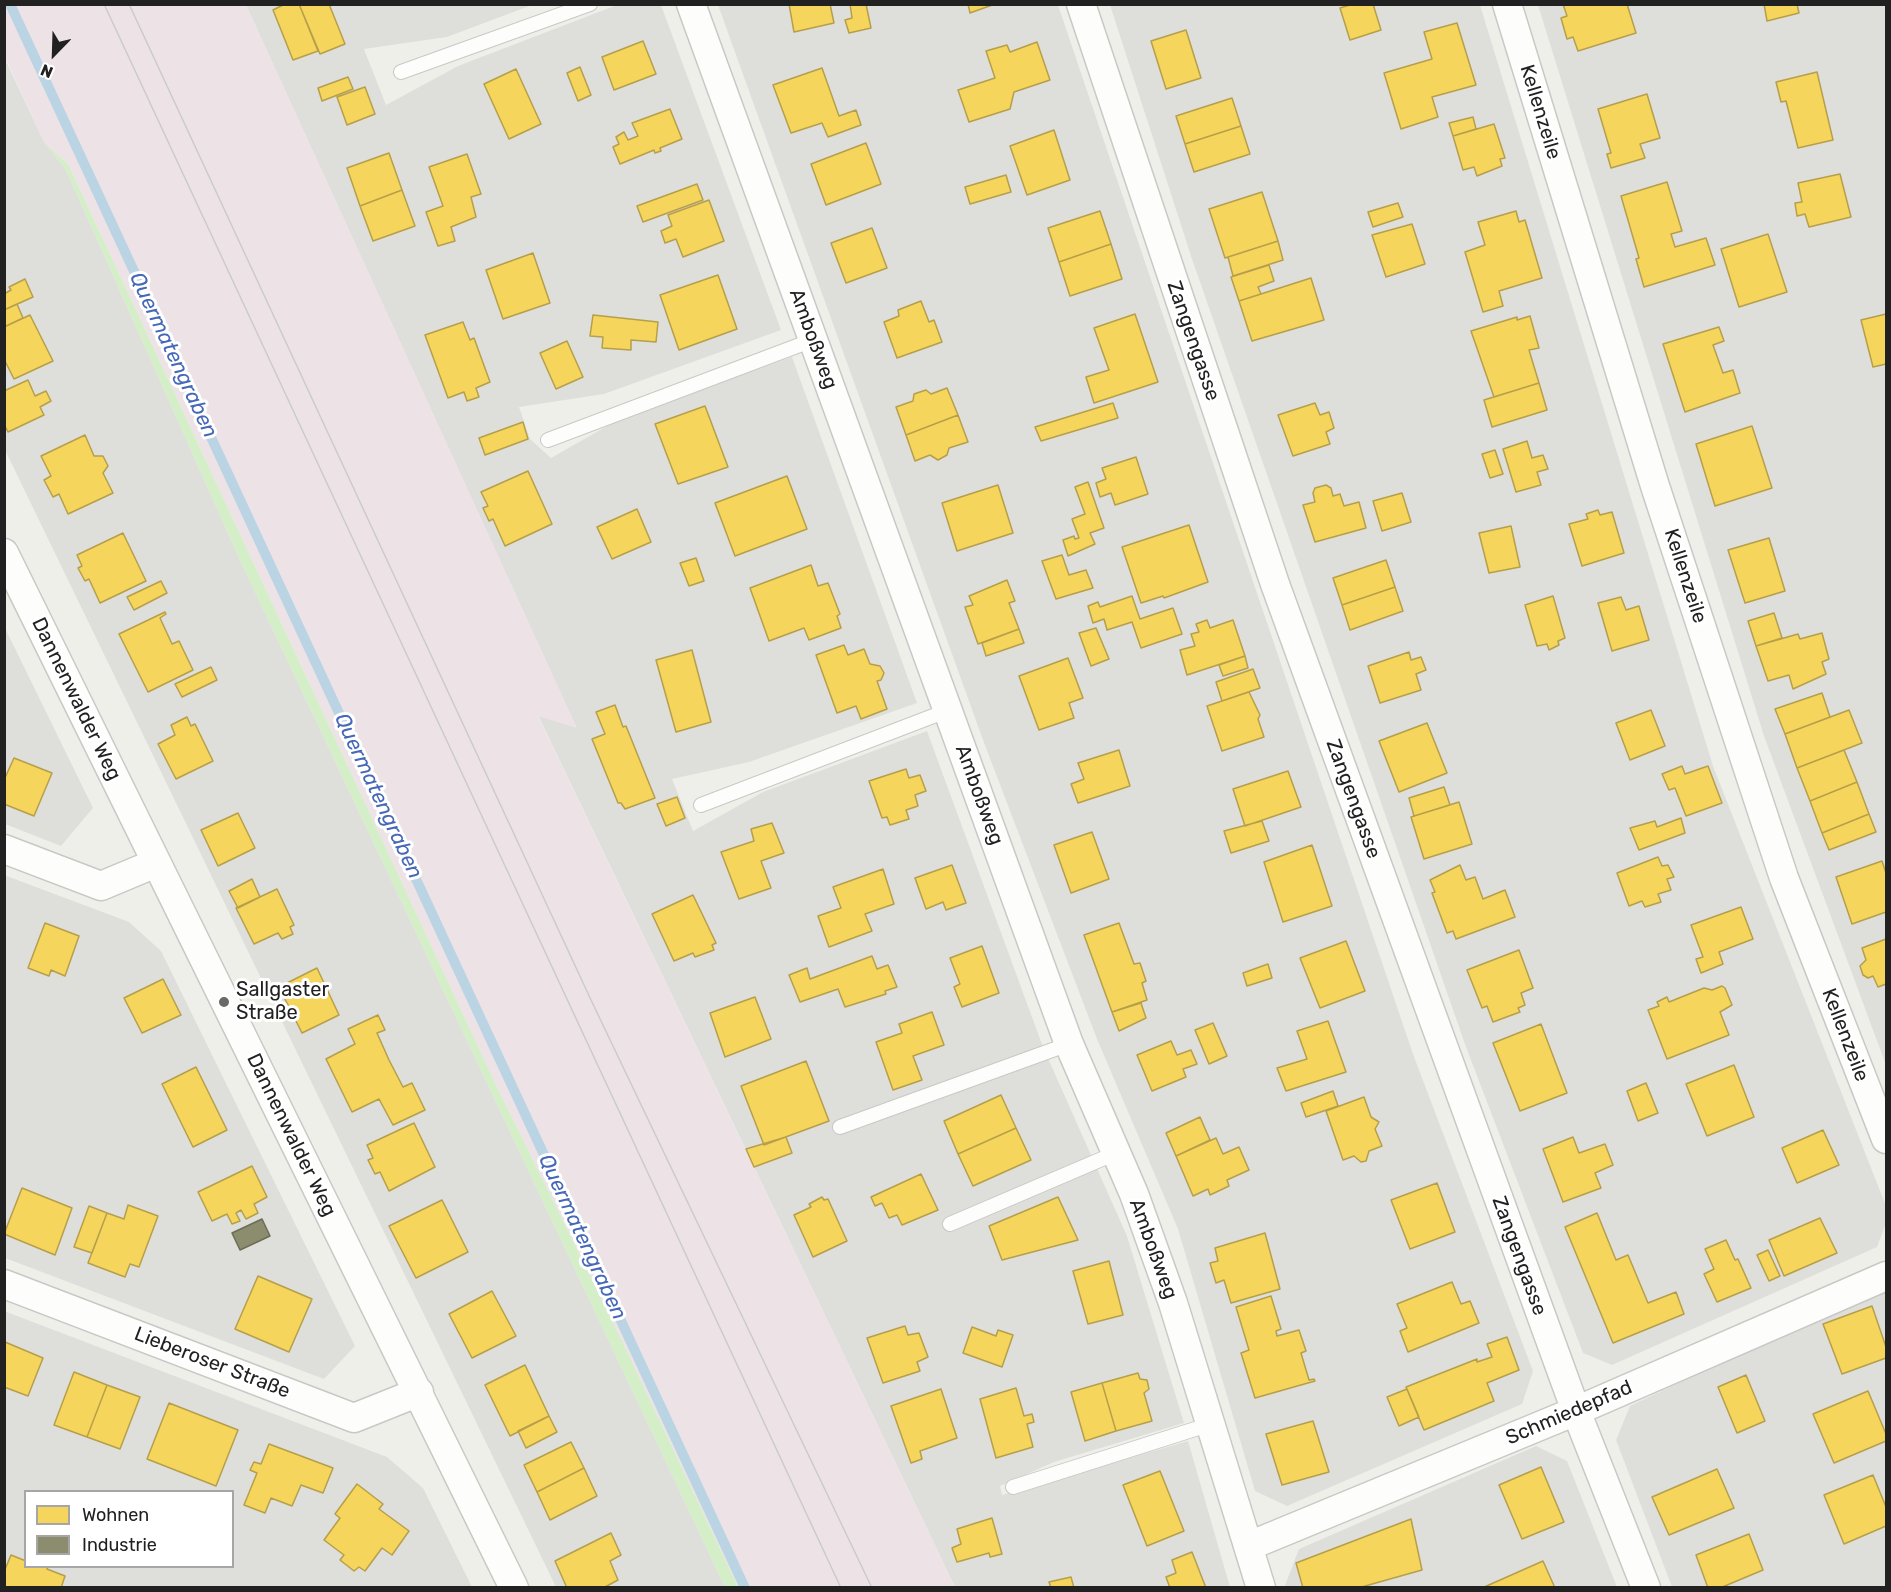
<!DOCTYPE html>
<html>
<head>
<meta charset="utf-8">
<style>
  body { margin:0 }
  #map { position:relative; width:1891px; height:1592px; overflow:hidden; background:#efefea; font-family:Rubik,sans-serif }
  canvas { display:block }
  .frame { position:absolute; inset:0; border:6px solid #212121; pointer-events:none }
  .legend { position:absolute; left:24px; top:1490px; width:210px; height:78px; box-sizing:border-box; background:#fff; border:2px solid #a6a6a6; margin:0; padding:8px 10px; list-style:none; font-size:18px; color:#212121 }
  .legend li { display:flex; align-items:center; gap:12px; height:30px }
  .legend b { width:30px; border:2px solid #a6a6a6 }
  .north { position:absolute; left:24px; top:24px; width:60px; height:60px; -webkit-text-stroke:4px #fff; paint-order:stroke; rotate:203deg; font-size:16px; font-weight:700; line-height:24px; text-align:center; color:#212121 }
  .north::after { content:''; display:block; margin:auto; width:21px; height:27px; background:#212121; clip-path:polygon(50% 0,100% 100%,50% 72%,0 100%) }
</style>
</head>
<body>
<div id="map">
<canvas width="1891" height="1592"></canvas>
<div class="frame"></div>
<ul class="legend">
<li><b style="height:16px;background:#f6d55c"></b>Wohnen</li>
<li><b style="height:16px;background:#8c8c6e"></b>Industrie</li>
</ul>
<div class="north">N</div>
</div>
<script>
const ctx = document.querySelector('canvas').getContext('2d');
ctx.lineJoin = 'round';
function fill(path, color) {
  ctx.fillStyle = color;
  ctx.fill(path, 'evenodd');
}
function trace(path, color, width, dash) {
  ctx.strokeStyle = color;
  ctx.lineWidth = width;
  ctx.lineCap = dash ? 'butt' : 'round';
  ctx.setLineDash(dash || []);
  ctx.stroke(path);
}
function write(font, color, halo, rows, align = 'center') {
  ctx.font = font + ' Rubik,sans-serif';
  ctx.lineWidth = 6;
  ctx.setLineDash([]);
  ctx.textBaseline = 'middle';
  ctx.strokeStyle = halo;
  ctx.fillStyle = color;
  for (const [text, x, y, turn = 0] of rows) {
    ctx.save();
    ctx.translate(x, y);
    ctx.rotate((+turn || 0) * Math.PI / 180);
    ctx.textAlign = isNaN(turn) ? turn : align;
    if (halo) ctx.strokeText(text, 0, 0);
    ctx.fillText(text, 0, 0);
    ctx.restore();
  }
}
fill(new Path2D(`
  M246,5H532L447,37L364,49L386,105L458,66L617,5H661L781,330L604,394L519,407L530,439L551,458L623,417L792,357L917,703L749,762L672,779L693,831L763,792L927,731L1043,1047L1127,1236L1184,1423L1054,1462L1000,1486L1002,1495L1188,1441L1230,1587H955L538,715L576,727Z
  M718,5H1058L1413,1054L1533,1371L1522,1404L1287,1506L1255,1491L1178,1229L1097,1039L983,740Z
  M1110,5H1480L1713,766L1886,1206V1223L1877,1247L1612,1365L1583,1353L1466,1047L1192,259Z
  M1538,5H1886V1065L1764,736Z
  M4,57L44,142L66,170L239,558L725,1587H556L5,450Z
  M4,626L93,808L61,846L5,824Z
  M4,875L129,922L161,951L355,1346L324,1379L5,1258Z
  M1886,1285V1587H1672L1616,1440L1630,1406Z
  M4,1311L387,1457L423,1488L472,1587H5ZM26,1492H232V1566H26Z
  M1536,1446L1567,1461L1617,1587L1284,1588L1299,1549Z`), '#dededb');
fill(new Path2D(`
  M4,5H246L577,728L538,716L955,1587H738L622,1341L495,1083L68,164L44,142L5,57Z`), '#ede3e7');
fill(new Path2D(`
  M44,142L68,164L495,1083L622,1341L738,1587H725L239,558L66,170Z`), '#d4eec7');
const homes = new Path2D(`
  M285,4H299L318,51L293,60L273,10Z
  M299,4H329L345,44L320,54Z
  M789,4H830L834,23L794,32Z
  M850,4H866L871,28L849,33L845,20L852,18Z
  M968,4H995L970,13Z
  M1353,4H1373L1381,30L1350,40L1340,8Z
  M1563,4H1627L1636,33L1578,51L1573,37L1567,39L1561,18L1567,16Z
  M1764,4H1797L1799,13L1767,21Z
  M1457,23L1476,85L1432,97L1438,117L1401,129L1384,73L1432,59L1424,32Z
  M1186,30L1201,78L1166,89L1151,41Z
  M643,41L656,74L614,90L602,57Z
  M1037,42L1050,80L1014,92L1010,109L969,122L958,90L995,78L986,51L1007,45L1010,52Z
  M580,67L591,95L578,101L567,73Z
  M822,68L839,116L856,110L861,125L828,137L822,123L791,133L773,85Z
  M516,69L541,124L509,139L484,84Z
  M1817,72L1833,140L1798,148L1786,101L1781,102L1776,82Z
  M348,77L353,89L322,101L318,88Z
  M365,87L375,114L347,125L337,97Z
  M1647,94L1660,138L1640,144L1645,158L1611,168L1607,154L1611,153L1598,109Z
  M1232,98L1241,126L1185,144L1176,116Z
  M670,109L682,139L660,148L661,151L655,153L654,150L620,164L613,147L619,144L616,137L624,132L628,140L638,136L632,123Z
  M1473,117L1476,129L1453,136L1449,123Z
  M1494,124L1505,158L1500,159L1502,166L1477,176L1474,167L1463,170L1453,136Z
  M1241,126L1250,154L1194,172L1185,144Z
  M1054,130L1070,180L1027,195L1010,146Z
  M866,143L881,184L826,205L811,164Z
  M389,153L402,190L360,206L347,168Z
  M467,154L481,194L471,197L476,217L451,227L455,241L438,246L426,212L443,206L429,167Z
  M1840,174L1851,217L1809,227L1805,214L1797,216L1795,203L1802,202L1798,183Z
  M1006,175L1011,192L970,204L965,187Z
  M1667,182L1682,231L1671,234L1675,247L1706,238L1715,265L1644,287L1636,259L1639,258L1621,196Z
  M697,184L703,200L643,222L637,206Z
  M402,190L415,226L373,241L360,206Z
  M1262,192L1278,241L1225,258L1209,209Z
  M709,200L724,241L683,257L676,239L665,243L661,231L672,226L668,215Z
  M1398,203L1403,217L1373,227L1368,212Z
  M1100,211L1111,244L1059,262L1048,228Z
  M1516,211L1519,222L1525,220L1542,278L1499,291L1503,306L1483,312L1465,252L1485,245L1478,222Z
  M1412,224L1425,264L1386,277L1372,235Z
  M872,228L887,268L846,283L831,243Z
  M1768,234L1787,292L1739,307L1721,249Z
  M1278,241L1283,260L1233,276L1228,257Z
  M1111,244L1122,279L1070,296L1059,262Z
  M533,253L550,303L503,319L486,270Z
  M1269,265L1274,281L1258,287L1261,294L1239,301L1231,277Z
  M718,275L737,329L679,350L660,295Z
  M1311,278L1324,320L1252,341L1239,301Z
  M25,279L33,297L4,310V294L11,290L9,287Z
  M921,301L929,322L934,320L942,342L897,358L884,322L899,316L898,310Z
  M17,304L23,318L4,327V310Z
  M1135,314L1158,382L1094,403L1086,377L1109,370L1094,328Z
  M1886,314V364L1873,367L1861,320Z
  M30,315L53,361L14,379L4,359V327Z
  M593,315L658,322L656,342L631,340V350L602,348L603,337L590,336Z
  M1530,316L1539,348L1529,350L1539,383L1494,397L1471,331L1517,317V320Z
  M463,322L470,340L474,338L490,382L476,388L479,397L467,401L464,392L448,398L425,335Z
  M1719,327L1724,341L1713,345L1723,373L1733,370L1740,393L1685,412L1663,344Z
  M567,341L583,377L556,389L540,353Z
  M28,380L35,396L46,391L51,401L40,407L44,415L8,432L4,424V391Z
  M1539,383L1547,410L1492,427L1484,400Z
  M947,388L958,415L906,435L896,407L913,401L914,394L926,390L931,394Z
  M1113,403L1118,418L1041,441L1035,427Z
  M1315,403L1320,415L1329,412L1334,428L1326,432L1330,444L1293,456L1278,415Z
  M705,406L728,467L678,484L655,424Z
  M958,415L968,442L949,448L947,455L938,460L930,455L915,461L906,435Z
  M523,422L528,439L485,455L479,438Z
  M1752,426L1772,488L1715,506L1696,444Z
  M85,435L94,456H103L108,466L103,473L113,493L68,514L59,494L53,497L44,480L51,476L41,456Z
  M1527,441L1532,458L1543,455L1548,469L1537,472L1541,485L1516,492L1503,449Z
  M1495,450L1503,474L1490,478L1482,454Z
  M1136,457L1148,494L1115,505L1111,493L1100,497L1096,483L1106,479L1102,468Z
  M528,471L552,524L505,546L493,519L489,521L483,508L488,506L481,492Z
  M787,476L807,529L735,556L715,503Z
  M1088,482L1104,528L1090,533L1095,544L1068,556L1063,540L1074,536L1075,539L1079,538L1072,519L1085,514L1075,487Z
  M998,485L1013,533L957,551L942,503Z
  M1326,485L1331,488L1333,496L1340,494L1344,506L1359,502L1366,528L1315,542L1303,505L1315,502L1313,493L1315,488Z
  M1402,493L1411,522L1382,531L1373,501Z
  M637,509L651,542L612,559L597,527Z
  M1598,510L1600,515L1612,512L1624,553L1582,566L1569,524L1588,519L1586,514Z
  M1189,525L1208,582L1164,598L1163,596L1141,603L1122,547Z
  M1511,526L1520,567L1489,573L1479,533Z
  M123,533L146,581L100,603L89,579L85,581L78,568L82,566L77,555Z
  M1769,538L1785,591L1745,603L1728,550Z
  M1062,555L1069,575L1086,570L1093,588L1056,599L1042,561Z
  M696,558L704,581L689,586L680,563Z
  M1386,560L1395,587L1342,605L1333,578Z
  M811,565L818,586L828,583L840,614L837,616L841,628L809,640L804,628L769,641L750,588Z
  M1007,580L1015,601L1009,603L1019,629L978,644L965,607L973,605L969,596Z
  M161,581L167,593L134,610L127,597Z
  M1395,587L1403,611L1350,630L1342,605Z
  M1132,596L1140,619L1173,608L1182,634L1141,648L1132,622L1107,630L1104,619L1093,623L1088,606L1098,602L1100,607Z
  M1553,596L1565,638L1558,641L1559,645L1549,650L1547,644L1537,646L1525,605Z
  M1621,597L1626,610L1639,606L1649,640L1612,651L1598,603Z
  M165,612L166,614L160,618L172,644L179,641L193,670L148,692L119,634Z
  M1774,613L1782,638L1756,646L1748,621Z
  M1207,620L1210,628L1233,620L1245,656L1187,675L1180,650L1195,646L1191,634L1199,632L1196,624Z
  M1096,628L1109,659L1091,666L1079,633Z
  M1019,629L1024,643L986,656L982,643Z
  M1822,633L1829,659L1822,662L1826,674L1793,689L1789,675L1768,681L1756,646L1798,634L1800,639Z
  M844,645L848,655L864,649L870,664L880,666L884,673L881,680L877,681L887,709L861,719L856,706L837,713L816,655Z
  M692,650L711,722L676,732L656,660Z
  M1409,652L1411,660L1421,657L1426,670L1416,674L1421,690L1380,703L1368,666Z
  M1245,656L1248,668L1223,676L1219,665Z
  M1068,658L1083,698L1069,703L1074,718L1039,730L1019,676Z
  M211,667L217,680L182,697L175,684Z
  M1253,669L1260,688L1222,701L1216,682Z
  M1249,692L1260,715L1258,719L1264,737L1222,751L1207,706Z
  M1822,693L1830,717L1785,734L1775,709Z
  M615,705L623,727L626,726L655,798L625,809L621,803H618L592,739L605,734L596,712Z
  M1651,710L1665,746L1630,760L1616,723Z
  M1849,710L1862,743L1797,768L1785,734Z
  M187,717L191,726L195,724L213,761L176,779L158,744L175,735L171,725Z
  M1427,723L1447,773L1399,792L1379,741Z
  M1119,750L1130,786L1078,803L1071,784L1084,779L1078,763Z
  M1844,750L1857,782L1810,801L1797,768Z
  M14,758L52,773L34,816L4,804V780Z
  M1682,766L1685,774L1708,766L1722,803L1686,816L1675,788L1669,790L1662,774Z
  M906,769L909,778L920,775L926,791L915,795L918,806L906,810L909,819L890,825L887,817L882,818L869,781Z
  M1288,771L1301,807L1245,826L1233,789Z
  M1857,782L1869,814L1822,833L1810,801Z
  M1444,787L1450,805L1414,816L1409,798Z
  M677,797L685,818L666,826L657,804Z
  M1459,802L1472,844L1424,859L1411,817Z
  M238,813L255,848L218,866L201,830Z
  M1869,814L1876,832L1829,850L1822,833Z
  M1681,818L1685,833L1639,850L1630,828L1655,821L1657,827Z
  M1262,821L1269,841L1231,853L1224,831Z
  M772,823L784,853L761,861L771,888L739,899L721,852L754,841L751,829Z
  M1092,832L1109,879L1071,893L1054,845Z
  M1312,845L1332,906L1283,922L1264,862Z
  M1658,857L1662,866L1668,865L1674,877L1667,879L1671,890L1658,894L1661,902L1645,907L1642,901L1629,906L1617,873Z
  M1882,861L1886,873V912L1852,924L1836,877Z
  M952,865L966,903L946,910L943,902L926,909L915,878Z
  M1460,865L1466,880L1475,877L1483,899L1505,890L1515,917L1456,939L1453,931L1447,933L1432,893L1435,892L1430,880Z
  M883,869L894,904L865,914L872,931L829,947L818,916L841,908L833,887Z
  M252,879L260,897L238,908L229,891Z
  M277,889L294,925L290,927L293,934L282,939L278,933L254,944L236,908Z
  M693,895L716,943L712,945L714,950L695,957L693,953L674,961L652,914Z
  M1741,907L1753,939L1719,952L1723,964L1701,973L1696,959L1703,957L1691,925Z
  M45,923L79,936L65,976L51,970L49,976L28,968Z
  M1119,923L1134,964L1140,963L1146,981L1142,983L1147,1000L1112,1012L1084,935Z
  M1886,939V984L1878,987L1873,976L1868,978L1863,975L1860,966L1866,960L1862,948Z
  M1346,941L1365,991L1320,1008L1300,958Z
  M982,946L999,993L962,1007L954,987L960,984L950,958Z
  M1519,950L1533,988L1521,993L1525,1005L1518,1008L1520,1012L1493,1022L1487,1006L1482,1008L1467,970Z
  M872,956L877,969L888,965L897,987L885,991L886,994L845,1007L838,989L800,1002L789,975L807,968L810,979Z
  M1268,964L1272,978L1247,986L1243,973Z
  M317,968L339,1015L302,1033L279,987Z
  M163,979L181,1015L142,1033L124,998Z
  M1722,986L1725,988L1732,1005L1720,1012L1729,1035L1667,1059L1648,1010L1659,1006L1657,1002L1667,997L1669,1002L1704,988L1712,990Z
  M755,997L771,1039L725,1057L710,1013Z
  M1141,1003L1146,1018L1119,1031L1112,1012Z
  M932,1012L944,1045L913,1056L922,1080L893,1090L876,1042L902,1033L899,1024Z
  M378,1015L385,1030L377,1033L389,1060L403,1087L412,1083L425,1110L393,1125L379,1099L352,1112L326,1059L355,1044L348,1029Z
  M1328,1021L1346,1072L1286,1091L1277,1068L1307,1059L1297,1031Z
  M1213,1023L1227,1056L1209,1064L1195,1030Z
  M1541,1024L1567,1093L1520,1111L1493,1043Z
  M1171,1041L1177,1055L1191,1050L1197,1064L1183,1069L1186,1077L1152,1091L1137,1055Z
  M806,1061L829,1121L764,1145L741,1086Z
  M1734,1065L1754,1117L1707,1136L1686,1084Z
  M196,1067L227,1130L193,1147L162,1084Z
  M1646,1083L1658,1113L1638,1121L1627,1091Z
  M1333,1091L1338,1106L1306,1117L1301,1103Z
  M1001,1095L1016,1128L958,1154L944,1121Z
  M1364,1097L1371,1117L1379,1122L1375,1129L1382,1146L1369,1151L1366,1161L1361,1162L1354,1156L1343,1160L1326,1111Z
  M1200,1117L1210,1140L1176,1156L1166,1133Z
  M414,1123L435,1167L389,1191L380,1172L375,1174L368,1160L373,1158L367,1145Z
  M1016,1128L1031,1160L973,1186L958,1154Z
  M1823,1130L1839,1165L1797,1183L1782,1148Z
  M786,1137L792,1153L754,1167L746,1149Z
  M1573,1137L1579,1153L1605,1144L1613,1165L1595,1173L1601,1188L1563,1202L1543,1149Z
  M1216,1138L1223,1154L1239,1147L1249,1170L1227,1180L1229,1186L1210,1195L1208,1189L1193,1196L1176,1156Z
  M252,1166L267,1197L254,1204L258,1213L246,1219L241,1210L236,1213L240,1221L232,1224L227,1214L212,1221L198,1192Z
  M921,1174L938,1210L902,1225L897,1215L889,1218L882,1203L875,1206L871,1197Z
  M1437,1183L1455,1232L1410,1249L1391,1200Z
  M22,1188L72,1208L55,1255L4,1234Z
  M822,1197L824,1200L828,1199L847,1241L813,1257L794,1215L811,1207L809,1204Z
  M1058,1197L1078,1240L1002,1260L989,1226Z
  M442,1200L468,1252L416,1278L389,1226Z
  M128,1205L158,1216L139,1267L130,1264L125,1277L88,1263L107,1213L124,1219Z
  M89,1206L107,1213L92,1253L74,1247Z
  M1597,1213L1616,1260L1628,1255L1648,1303L1676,1292L1684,1314L1613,1343L1565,1227Z
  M1820,1218L1837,1253L1784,1276L1769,1240Z
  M1265,1233L1280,1289L1231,1303L1224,1280L1216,1283L1210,1263L1218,1261L1215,1248Z
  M1726,1240L1735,1260L1738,1259L1751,1288L1717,1302L1704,1274L1714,1269L1705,1249Z
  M1768,1250L1780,1276L1769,1281L1757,1255Z
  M1109,1261L1123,1315L1088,1324L1073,1271Z
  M258,1276L312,1299L289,1352L235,1329Z
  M1452,1282L1461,1304L1470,1301L1479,1323L1408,1352L1400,1331L1407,1328L1397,1304Z
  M492,1291L516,1336L472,1358L449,1314Z
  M1271,1296L1281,1329L1276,1331L1277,1336L1299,1330L1306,1351L1301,1353L1309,1380L1314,1379L1315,1381L1255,1398L1241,1353L1249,1350L1236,1307Z
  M1872,1306L1886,1347V1358L1842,1374L1823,1324Z
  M905,1326L908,1335L919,1333L928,1357L917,1362L920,1371L883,1383L867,1338Z
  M972,1327L996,1336L998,1330L1013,1335L1002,1367L963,1353Z
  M1507,1337L1519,1370L1487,1383L1494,1401L1424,1430L1406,1387L1477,1359V1362L1492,1357L1487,1344Z
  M5,1342L43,1358L28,1396L4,1387Z
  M525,1365L549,1416L510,1436L485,1385Z
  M74,1372L107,1385L87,1437L54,1425Z
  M1138,1373L1140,1379L1147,1380L1149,1389L1144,1393L1152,1421L1116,1431L1102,1383Z
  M1746,1375L1765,1421L1737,1433L1718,1387Z
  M1102,1383L1116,1431L1085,1441L1071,1392Z
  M107,1385L140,1397L120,1449L87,1437Z
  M1016,1388L1024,1416L1032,1414L1034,1422L1027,1424L1033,1447L996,1458L980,1399Z
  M941,1389L957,1438L920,1451L922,1459L911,1463L891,1406Z
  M1407,1389L1419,1417L1399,1426L1387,1397Z
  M1868,1391L1886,1434V1441L1834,1463L1813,1414Z
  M169,1403L238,1430L216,1486L147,1459Z
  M549,1416L557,1432L526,1448L518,1431Z
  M1313,1421L1329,1472L1282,1485L1266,1434Z
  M571,1442L584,1468L537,1492L524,1465Z
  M269,1444L333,1468L323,1493L301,1485L292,1506L271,1498L265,1513L244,1505L257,1473L250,1470L254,1462L261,1464Z
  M1541,1467L1564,1522L1522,1539L1499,1485Z
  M584,1468L597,1496L550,1520L537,1492Z
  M1717,1469L1734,1508L1669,1535L1652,1497Z
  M1160,1471L1184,1531L1147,1546L1123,1485Z
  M1873,1475L1886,1507V1526L1844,1544L1824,1495Z
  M357,1484L383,1504L379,1509L409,1531L392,1555L382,1548L365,1571L359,1567L354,1571L340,1560L344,1555L324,1540L340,1518L335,1514Z
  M992,1518L1002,1554L990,1557L989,1553L957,1562L952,1548L961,1544L957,1529Z
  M1411,1519L1422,1570L1358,1588H1303L1296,1563Z
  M611,1533L621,1555L610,1561L618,1580L603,1588H567L555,1561Z
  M1749,1534L1763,1570L1720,1588H1708L1696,1555Z
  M1192,1552L1206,1588H1170L1166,1577L1176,1573L1172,1560Z
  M11,1555L26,1561V1566H49L47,1569L65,1576L61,1588H4V1572Z
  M1543,1561L1555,1588H1482Z
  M1071,1577L1074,1588H1051L1049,1582Z`);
fill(homes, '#f6d55c');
trace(homes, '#b69f4a', 1.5);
const industry = new Path2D(`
  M262,1219L270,1236L240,1250L232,1233Z`);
fill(industry, '#8c8c6e');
trace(industry, '#6c6c57', 1.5);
trace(new Path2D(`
  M10,4L745,1588`), '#bbd4e4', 10);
const lane = new Path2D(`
  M401,72L590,4
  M548,440L813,340
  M701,805L949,710
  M840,1127L1069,1044
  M950,1224L1116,1153
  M1013,1487L1211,1424`);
const street = new Path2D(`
  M691,4L1069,1044L1134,1194L1173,1303L1261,1588
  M1081,4L1275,584L1576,1411L1646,1588
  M1507,4L1655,486L1784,878L1886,1139
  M4,553L514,1588
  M4,849L101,886L156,863
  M4,1284L354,1418L419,1392
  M1249,1546L1576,1411L1886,1276`);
trace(lane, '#c8c8c6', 16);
trace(street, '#c8c8c6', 31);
trace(lane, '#fdfdfc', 14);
trace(street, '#fdfdfc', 28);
trace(new Path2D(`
  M104,4L841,1588
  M129,4L591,1000L872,1588`), '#cbcbcb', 1.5);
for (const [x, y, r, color] of [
  [224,1002,6,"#696967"]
]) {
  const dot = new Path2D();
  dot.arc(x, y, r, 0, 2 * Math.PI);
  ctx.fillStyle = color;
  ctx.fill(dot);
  trace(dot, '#fff', 2);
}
write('20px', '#212121', '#fff', [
  ["Kellenzeile",1540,112,73],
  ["Amboßweg",813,339,70],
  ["Zangengasse",1193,341,71],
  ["Kellenzeile",1685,576,72],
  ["Dannenwalder Weg",76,699,64],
  ["Amboßweg",979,795,70],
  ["Zangengasse",1353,799,70],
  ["Kellenzeile",1845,1035,69],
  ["Dannenwalder Weg",291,1135,64],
  ["Amboßweg",1153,1249,70],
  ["Zangengasse",1519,1256,70],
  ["Lieberoser Straße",212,1363,21],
  ["Schmiedepfad",1569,1413,-23]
]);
write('20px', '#212121', '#fff', [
  ["Sallgaster",236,990],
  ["Straße",236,1013]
], 'left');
write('italic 21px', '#4668b8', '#fff', [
  ["Quermatengraben",173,355,65],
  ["Quermatengraben",378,796,65],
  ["Quermatengraben",582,1237,65]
]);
</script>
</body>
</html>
